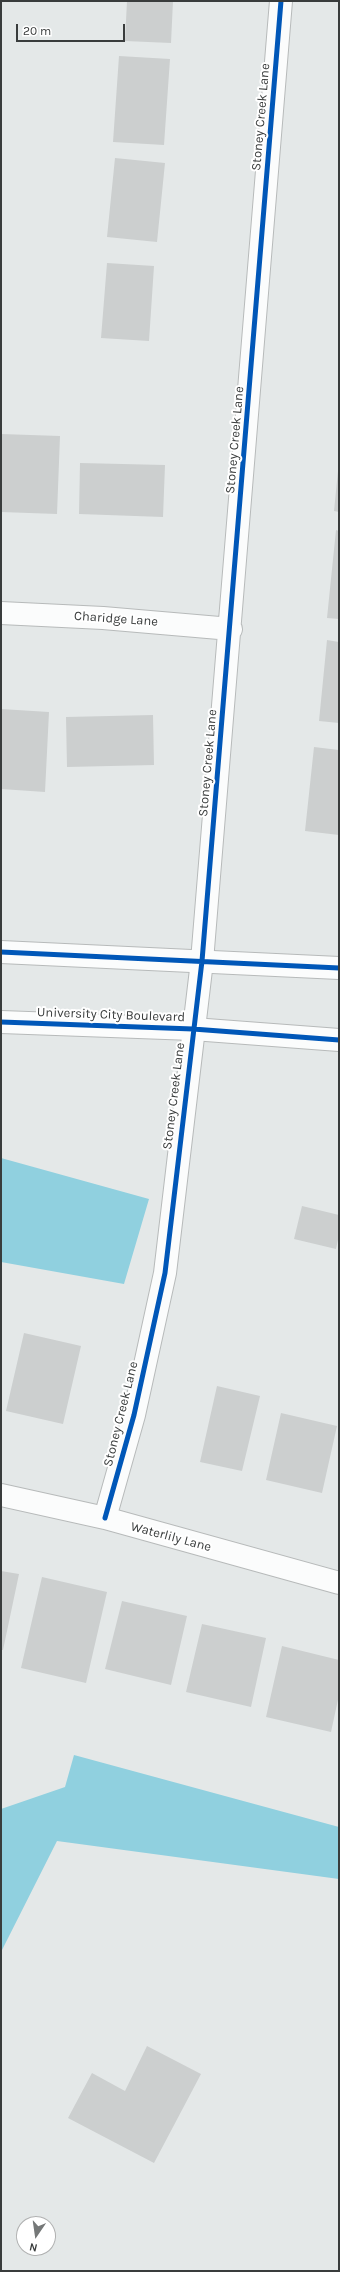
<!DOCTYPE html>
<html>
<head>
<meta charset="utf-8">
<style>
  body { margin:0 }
  #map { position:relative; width:340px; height:2272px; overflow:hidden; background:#e4e8e8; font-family:Karla,sans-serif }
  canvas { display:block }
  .frame { position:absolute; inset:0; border:2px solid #393c3c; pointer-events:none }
  .north { position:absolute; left:16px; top:2216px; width:40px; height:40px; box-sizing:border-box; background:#fff; border:1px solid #b0b1b1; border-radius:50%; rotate:193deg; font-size:11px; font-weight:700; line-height:16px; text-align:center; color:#393c3c }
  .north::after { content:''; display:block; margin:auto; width:14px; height:18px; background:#757878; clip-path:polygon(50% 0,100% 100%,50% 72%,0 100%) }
  .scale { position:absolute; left:16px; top:24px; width:109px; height:18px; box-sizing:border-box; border:2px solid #393c3c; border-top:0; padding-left:5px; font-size:12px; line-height:14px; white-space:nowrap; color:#393c3c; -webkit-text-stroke:3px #fff; paint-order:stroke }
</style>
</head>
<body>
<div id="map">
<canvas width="340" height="2272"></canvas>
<div class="frame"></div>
<div class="north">N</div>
<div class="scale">20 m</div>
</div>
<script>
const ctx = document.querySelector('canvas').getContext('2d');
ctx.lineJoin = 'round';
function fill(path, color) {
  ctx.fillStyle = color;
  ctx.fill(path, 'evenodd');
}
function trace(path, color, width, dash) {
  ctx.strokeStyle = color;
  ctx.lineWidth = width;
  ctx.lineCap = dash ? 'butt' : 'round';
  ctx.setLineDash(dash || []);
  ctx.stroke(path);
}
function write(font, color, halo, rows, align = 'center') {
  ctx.font = font + ' Karla,sans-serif';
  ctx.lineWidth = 4;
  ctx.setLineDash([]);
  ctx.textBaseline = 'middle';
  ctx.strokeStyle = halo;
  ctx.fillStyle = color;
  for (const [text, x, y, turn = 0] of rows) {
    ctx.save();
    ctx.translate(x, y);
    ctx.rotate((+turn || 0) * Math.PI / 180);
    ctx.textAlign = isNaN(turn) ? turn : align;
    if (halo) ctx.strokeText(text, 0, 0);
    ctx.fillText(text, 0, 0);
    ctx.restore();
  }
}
fill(new Path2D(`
  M1,1158L149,1199L124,1284L1,1262Z
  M74,1755L339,1827V1879L57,1841L1,1952V1809L65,1787Z`), '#90d0df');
fill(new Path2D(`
  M127,1H173L171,43L125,41Z
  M119,56L170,59L164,145L113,142Z
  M115,158L165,163L157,242L107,237Z
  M107,263L154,266L149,341L101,338Z
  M1,434L60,436L57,514L1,512Z
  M80,463L165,465L163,517L79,514Z
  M338,471H339V512L334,511Z
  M336,530L339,531V619L327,618Z
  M327,640L339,642V723L319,721Z
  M1,709L49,712L45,792L1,789Z
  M153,715L154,765L67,767L66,717Z
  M314,747L339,750V835L305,831Z
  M302,1206L339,1215V1235L336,1249L294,1239Z
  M24,1333L81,1346L63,1424L6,1411Z
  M217,1386L260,1396L242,1471L200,1462Z
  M281,1413L337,1426L322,1493L266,1480Z
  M1,1571L19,1574L3,1650H1Z
  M42,1577L107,1592L86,1683L21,1668Z
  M122,1601L187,1616L171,1685L105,1669Z
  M202,1624L266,1638L251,1707L186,1692Z
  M282,1646L339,1660V1695L331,1732L266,1717Z
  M147,2046L201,2074L154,2163L68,2118L92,2073L125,2091Z`), '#cccfcf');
const minor = new Path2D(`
  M1,613L103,618L231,629
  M1,1495L105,1518L339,1583
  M105,1518L134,1415L165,1273L202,961L281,1`);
const secondary = new Path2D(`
  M1,952L339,968
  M1,1022L193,1029L339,1040`);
trace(minor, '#b7baba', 24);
trace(secondary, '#b7baba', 24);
trace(minor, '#fbfcfc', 22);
trace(secondary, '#fbfcfc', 22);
trace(new Path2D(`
  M1,952L339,968
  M1,1022L193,1029L339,1040
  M105,1518L134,1415L165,1273L202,961L281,1`), '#0057b8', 5);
write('13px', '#393c3c', '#fff', [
  ["Stoney Creek Lane",261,117,-85],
  ["Stoney Creek Lane",235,440,-85],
  ["Charidge Lane",116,619,4],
  ["Stoney Creek Lane",208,763,-85],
  ["University City Boulevard",111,1015,2],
  ["Stoney Creek Lane",174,1096,-83],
  ["Stoney Creek Lane",121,1414,-76],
  ["Waterlily Lane",171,1537,15]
]);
</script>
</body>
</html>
